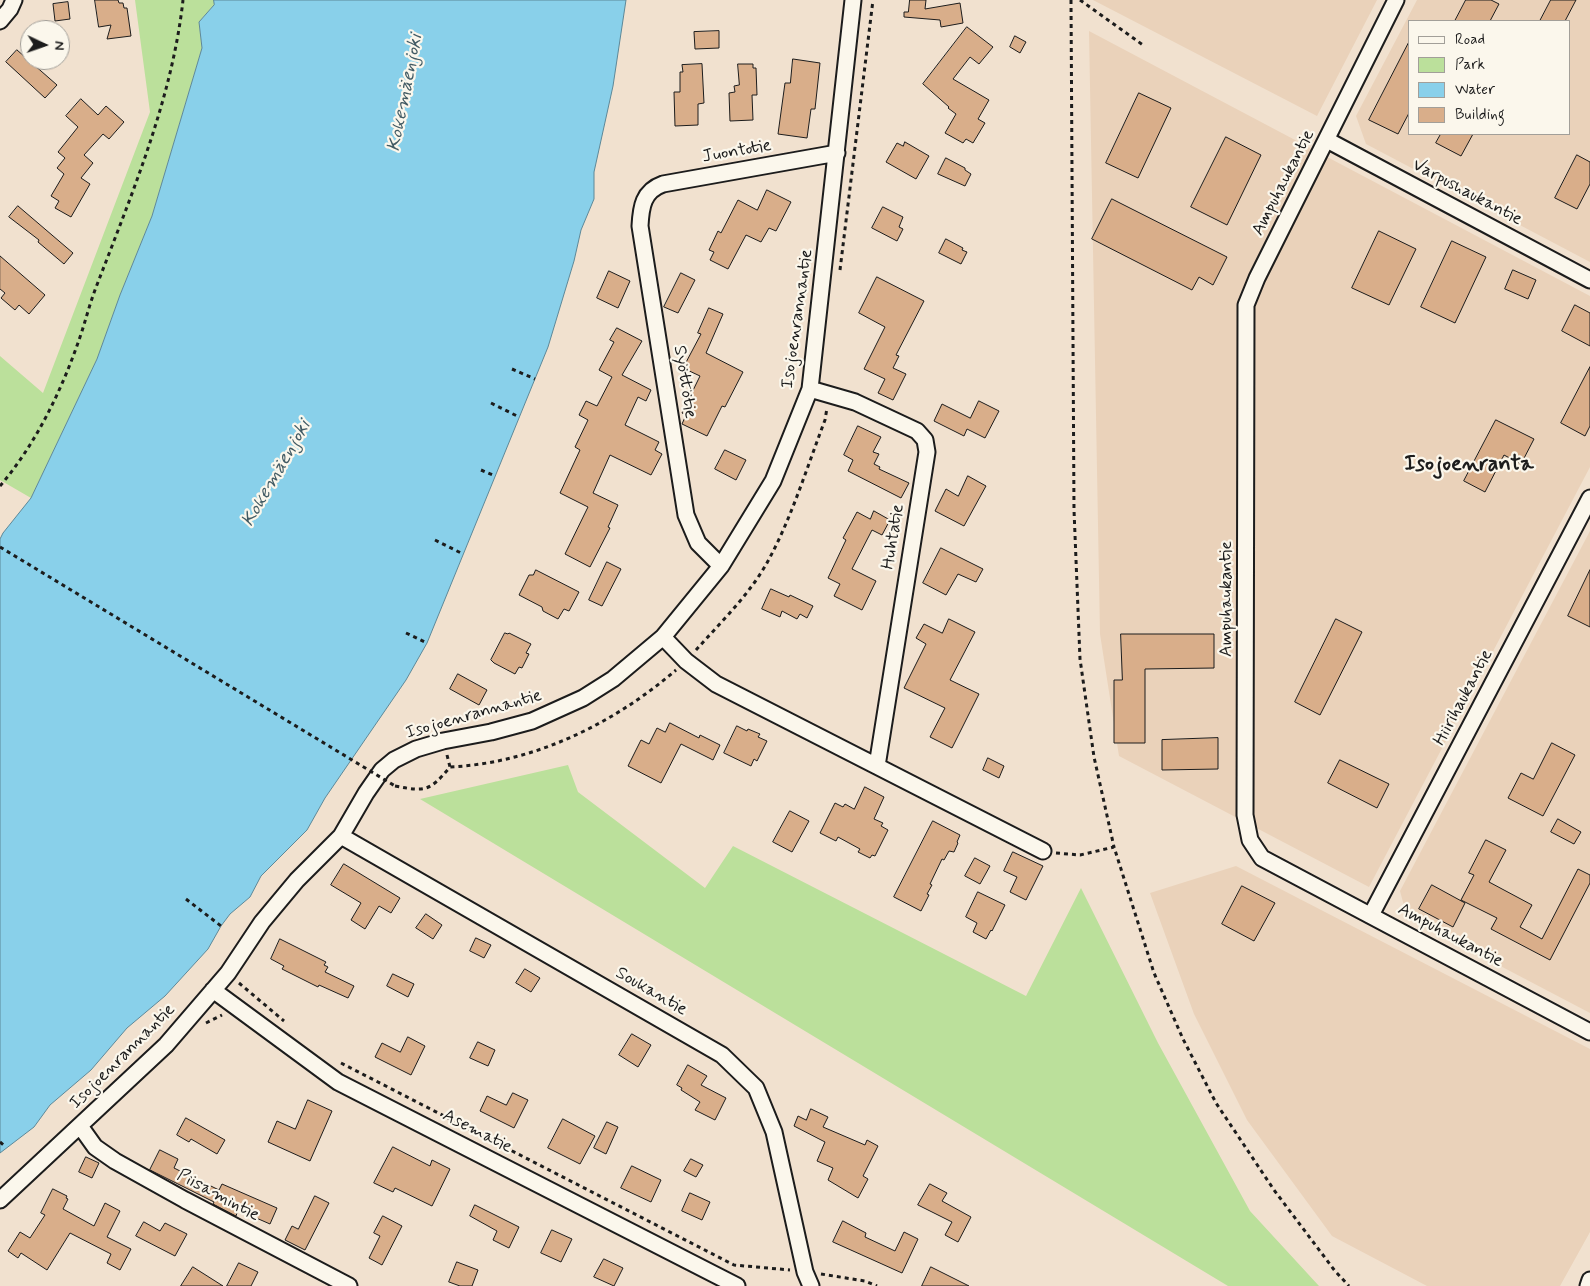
<!DOCTYPE html>
<html>
<head>
<meta charset="utf-8">
<style>
  body { margin:0 }
  #map { position:relative; width:1590px; height:1286px; overflow:hidden; background:#f1e1cf; font-family:Mynerve,sans-serif }
  canvas { display:block }
  .legend { position:absolute; left:1408px; top:20px; width:162px; height:115px; box-sizing:border-box; background:#fbf7ec; border:1px solid #a29f99; margin:0; padding:6px 9px; list-style:none; font-size:15px; color:#1c1c1c }
  .legend li { display:flex; align-items:center; gap:10px; height:25px }
  .legend b { width:25px; border:1px solid #a29f99 }
  .north { position:absolute; left:20px; top:20px; width:50px; height:50px; box-sizing:border-box; background:#fbf7ec; border:1px solid #a29f99; border-radius:50%; rotate:93deg; font-size:14px; font-weight:700; line-height:20px; text-align:center; color:#1c1c1c }
  .north::after { content:''; display:block; margin:auto; width:18px; height:22px; background:#1c1c1c; clip-path:polygon(50% 0,100% 100%,50% 72%,0 100%) }
</style>
</head>
<body>
<div id="map">
<canvas width="1590" height="1286"></canvas>
<ul class="legend">
<li><b style="height:6px;background:#fbf7ec"></b>Road</li>
<li><b style="height:14px;background:#bbe09b"></b>Park</li>
<li><b style="height:14px;background:#89d0ea"></b>Water</li>
<li><b style="height:14px;background:#d9ae8a"></b>Building</li>
</ul>
<div class="north">N</div>
</div>
<script>
const ctx = document.querySelector('canvas').getContext('2d');
ctx.lineJoin = 'round';
function fill(path, color) {
  ctx.fillStyle = color;
  ctx.fill(path, 'evenodd');
}
function trace(path, color, width, dash) {
  ctx.strokeStyle = color;
  ctx.lineWidth = width;
  ctx.lineCap = dash ? 'butt' : 'round';
  ctx.setLineDash(dash || []);
  ctx.stroke(path);
}
function write(font, color, halo, rows, align = 'center') {
  ctx.font = font + ' Mynerve,sans-serif';
  ctx.lineWidth = 4.5;
  ctx.setLineDash([]);
  ctx.textBaseline = 'middle';
  ctx.strokeStyle = halo;
  ctx.fillStyle = color;
  for (const [text, x, y, turn = 0] of rows) {
    ctx.save();
    ctx.translate(x, y);
    ctx.rotate((+turn || 0) * Math.PI / 180);
    ctx.textAlign = isNaN(turn) ? turn : align;
    if (halo) ctx.strokeText(text, 0, 0);
    ctx.fillText(text, 0, 0);
    ctx.restore();
  }
}
fill(new Path2D(`
  M1093,0H1377L1317,116Z
  M1417,0H1590V262L1366,144L1356,116ZM1409,21H1569V134H1409Z
  M1089,31L1590,296V467L1369,887L1119,756L1100,634Z
  M1590,531V1013L1407,917L1400,891Z
  M1236,866L1590,1049V1232L1560,1286H1427L1332,1236L1247,1120L1194,1014L1150,893Z`), '#ead2ba');
fill(new Path2D(`
  M135,0H214V5L199,22L202,48L152,216L120,295L97,359L31,498L0,480V356L43,393L150,112Z
  M568,765L578,792L705,888L733,846L1026,996L1081,888L1158,1043L1250,1211L1319,1286H1228L420,799Z`), '#bbe09b');
const water = new Path2D(`
  M214,0H626L613,86L594,172V199L581,230L574,261L548,347L427,643L406,680L325,798L307,830L261,876L250,897L230,914L221,926L208,949L165,996L127,1028L91,1070L50,1105L34,1127L0,1153V539L3,533L31,498L97,359L120,295L152,216L202,48L199,22L214,5Z`);
fill(water, '#89d0ea');
trace(water, '#5d8898', 1);
const building = new Path2D(`
  M95,0H118L119,3H123L124,8H127L131,36L107,39L111,25L99,27Z
  M910,0H926L925,9L960,3L963,23L941,27L940,20L904,17V12H908Z
  M1466,0H1491L1499,4L1490,21H1455Z
  M1551,0H1576L1565,21H1540Z
  M68,2L70,19L55,21L53,4Z
  M967,27L993,47L979,64L970,57L953,79L989,100L978,119L985,123L973,143L966,139L963,143L945,133L956,114L948,108L949,107L923,84Z
  M719,31V48L695,49L694,32Z
  M1015,36L1026,42L1020,53L1010,47Z
  M1409,42V113L1398,134L1369,120Z
  M17,50L57,85L45,98L6,62Z
  M793,59L820,63L815,109H811L807,138L778,134L785,83H790Z
  M702,64L704,103L698,104V125L675,126L674,92H680V72H683L682,65Z
  M738,64H753V68H756L757,95H752L753,120L730,121L729,93L735,92L734,86L739,85Z
  M1139,93L1171,108L1138,178L1106,163Z
  M81,99L98,115L106,106L124,122L109,139L103,134L84,155L93,163L81,178L90,184L71,217L55,208L59,201L51,196L64,174L57,168L65,158L58,152L78,127L66,116Z
  M1441,134H1473L1461,156L1436,143Z
  M1226,137L1261,155L1227,225L1191,207Z
  M905,142L929,156L916,179L886,162L897,143L903,146Z
  M1577,155L1590,162V184L1577,209L1555,198Z
  M946,158L965,168V170L971,174L965,186L938,174Z
  M767,190L791,202L776,231L769,228L761,242L746,235L728,269L710,260L714,252L709,250L718,231L721,233L738,200L757,210Z
  M1112,199L1227,257L1213,285L1199,277L1192,290L1092,239Z
  M18,206L73,253L64,264L38,242L39,240L9,217Z
  M883,207L903,217L899,227L903,229L897,241L872,228Z
  M1379,231L1416,249L1389,305L1352,288Z
  M946,239L963,248L962,250L967,252L961,264L939,253Z
  M1452,241L1486,257L1455,323L1421,307Z
  M0,256L45,295L29,314L19,305L15,310L1,298L5,293L0,289Z
  M1513,270L1536,280L1528,299L1505,289Z
  M609,271L630,281L618,308L597,298Z
  M681,273L695,280L678,313L664,307Z
  M877,277L924,301L896,355L899,356L893,368L906,374L893,400L878,393L885,379L864,369L885,327L859,313Z
  M1575,305L1590,313V346L1562,331Z
  M709,308L723,314L706,353L743,372L725,407L722,406L707,436L682,424L686,415L682,413L700,376L683,368L701,334L698,333Z
  M617,328L642,341L622,375L651,390L646,401L638,397L625,425L659,442L655,450L662,454L651,475L610,455L593,493L618,505L608,527L610,528L590,567L565,554L588,507L560,493L580,450L575,447L588,420L579,415L586,401L597,406L612,377L599,370L614,342L610,340Z
  M1590,367V426L1585,436L1561,423Z
  M979,401L999,411L985,438L967,429L964,436L934,421L942,404L970,418Z
  M1496,420L1534,439L1521,464L1504,455L1485,492L1464,481Z
  M858,426L881,437L873,452L879,454L874,464L880,467L879,469L909,483L901,498L848,471L853,460L844,455Z
  M725,450L746,460L736,480L715,469Z
  M968,476L986,486L964,526L935,511L946,489L958,496Z
  M874,511L890,520L882,535L872,530L852,569L876,581L862,610L834,596L840,584L828,578L846,540L843,538L857,512L870,519Z
  M941,548L983,569L976,582L958,574L946,595L923,583Z
  M607,562L621,569L602,606L589,600Z
  M536,570L579,592L569,611L564,609L558,619L543,611L542,607L519,595L529,575H533Z
  M1590,570V627L1568,616Z
  M771,589L789,597L790,595L813,606L807,618L800,614L797,619L782,611L780,617L762,609Z
  M949,619L975,632L950,680L979,694L952,748L930,737L945,708L904,688L926,644L916,638L924,624L942,633Z
  M1336,619L1362,632L1320,715L1295,702Z
  M505,633L508,634L509,633L531,644L526,653L529,654L522,668L519,667L515,674L494,663L491,660Z
  M1121,634H1214V668L1145,669V743H1114V680H1122Z
  M458,674L487,690L479,705L450,689Z
  M670,723L699,738L700,735L720,745L713,760L681,744L661,783L628,766L641,740L649,744L657,728L665,732Z
  M737,726L747,731L748,729L760,734L758,737L767,741L757,761L754,759L751,766L724,753Z
  M1218,738V769L1162,770V740Z
  M1552,743L1575,755L1543,816L1508,798L1521,773L1533,779Z
  M988,758L1004,766L999,778L983,770Z
  M1340,760L1389,784L1377,808L1328,783Z
  M865,787L884,797L874,819L883,823L881,826L888,830L875,856L872,855L870,858L858,852L860,849L838,837L836,841L820,833L835,803L843,807L845,804L854,809Z
  M790,811L809,821L792,852L773,842Z
  M1558,819L1581,832L1574,844L1551,832Z
  M933,821L960,835L957,842L958,843L954,852L949,851L944,860L942,859L930,884L932,885L927,894L929,895L921,911L894,897Z
  M1486,840L1506,850L1489,882L1532,905L1520,927L1542,939L1578,869L1590,875V883L1550,960L1491,929L1497,918L1461,900L1474,875L1469,873Z
  M1013,852L1043,866L1026,900L1010,892L1017,877L1004,871Z
  M975,858L990,866L980,884L965,876Z
  M344,864L400,898L391,913L379,906L365,929L351,920L361,903L331,885Z
  M1432,885L1465,903L1453,927L1419,909Z
  M1242,886L1275,903L1254,941L1222,924Z
  M978,892L1005,905L992,931L991,930L986,939L973,932L977,923L966,917Z
  M426,914L442,925L433,939L416,928Z
  M476,938L491,945L484,958L470,951Z
  M280,939L326,962L324,965L328,967L325,972L354,986L348,998L319,985L318,987L282,969L284,966L271,959Z
  M525,969L540,978L531,992L516,983Z
  M393,974L414,984L408,997L387,986Z
  M632,1034L651,1045L638,1067L619,1055Z
  M408,1037L425,1046L411,1075L375,1057L382,1043L400,1052Z
  M478,1042L495,1050L488,1066L470,1058Z
  M688,1065L707,1076L701,1085L726,1098L715,1120L695,1110L700,1102L681,1090L682,1088L677,1085Z
  M513,1093L528,1100L514,1128L480,1111L487,1096L506,1105Z
  M308,1100L332,1111L310,1161L268,1142L277,1121L295,1129Z
  M811,1109L828,1117L823,1127L865,1145L867,1140L878,1146L863,1176L868,1179L858,1198L828,1180L833,1168L817,1161L825,1142L794,1126L798,1116L806,1120Z
  M186,1118L225,1140L217,1154L191,1139L189,1142L177,1135Z
  M563,1119L595,1136L580,1164L548,1148Z
  M607,1122L618,1127L606,1154L594,1148Z
  M393,1147L430,1166L432,1160L450,1169L432,1206L395,1188L393,1192L374,1183Z
  M160,1150L178,1159L174,1168L219,1190L222,1184L277,1208L270,1224L238,1210L236,1216L232,1214L213,1204L214,1202L150,1170Z
  M86,1157L99,1163L92,1178L79,1172Z
  M691,1159L703,1165L696,1177L684,1171Z
  M632,1166L661,1180L651,1202L621,1188Z
  M930,1184L947,1193L942,1201L971,1217L958,1242L945,1235L952,1222L918,1205Z
  M53,1189L67,1196L66,1198L68,1199L63,1209L94,1226L105,1203L120,1211L107,1237L131,1249L120,1270L107,1263L111,1254L70,1233L47,1270L21,1253L18,1258L8,1251L20,1232L30,1238L45,1215L41,1213Z
  M690,1193L710,1202L702,1220L682,1211Z
  M315,1196L329,1203L305,1250L285,1240L292,1226L298,1229Z
  M475,1205L519,1227L509,1248L493,1240L497,1231L470,1216Z
  M383,1216L402,1226L382,1265L369,1258L380,1236L374,1233Z
  M843,1221L866,1233L865,1237L895,1251L904,1232L918,1239L902,1273L833,1242Z
  M144,1222L160,1231L165,1223L187,1234L175,1256L136,1236Z
  M552,1230L572,1239L561,1262L541,1253Z
  M604,1259L623,1268L614,1286L594,1277Z
  M457,1262L478,1270L472,1286H460L449,1282Z
  M239,1263L258,1272L251,1286H227Z
  M193,1267L223,1286H181Z
  M931,1267L969,1286H922Z`);
fill(building, '#d9ae8a');
trace(building, '#1c1c1c', 1);
const minor = new Path2D(`
  M1396,0L1257,278L1246,305L1245,815L1250,840L1262,858L1590,1032
  M0,21L10,9L14,0
  M1327,140L1590,280
  M810,389L855,402L917,431L925,440L927,452L877,766
  M721,566L698,543L686,515L640,226C641,207 643,191 663,184L837,153
  M663,637L686,661L716,684L1043,851
  M341,836L722,1055L756,1088L774,1132L805,1272L811,1286
  M1371,915L1590,498
  M213,990L338,1082L737,1286
  M80,1126L95,1147L115,1161L185,1200L349,1286
  M0,1200L166,1045L228,973L262,922L297,880L341,836L366,793L382,770L394,760L416,749L443,741L491,732L532,721L583,698L613,679L663,637L721,566L773,481L810,389L853,0
  M1588,1286L1590,1280`);
trace(minor, '#1c1c1c', 19);
trace(new Path2D(`
  M1071,0L1074,510L1080,659L1094,757L1114,847
  M1080,0L1143,45
  M840,270L873,0
  M512,369L535,379
  M491,403L519,417
  M481,470L495,476
  M0,486C35,445 61,392 79,340C85,323 89,306 95,290C131,196 172,100 183,0
  M435,540L463,554
  M406,633L427,643
  M696,650C721,622 750,594 768,561C792,517 807,467 825,420L827,408
  M447,755L450,767
  M395,786C426,792 430,791 450,767C534,763 613,724 676,670
  M1056,853L1080,855L1114,847L1154,973L1183,1039L1216,1103L1274,1190L1335,1271L1349,1286
  M186,899L221,926
  M239,983L284,1021
  M206,1023L222,1015
  M341,1063L734,1265L790,1270
  M0,1142L6,1147
  M821,1274L865,1281L877,1286`), '#1c1c1c', 3, [4, 4]);
trace(minor, '#fbf7ec', 15);
trace(new Path2D(`
  M0,547L395,786`), '#1c1c1c', 3, [4, 4]);
write('18px', '#1c1c1c', '#fbf7ec', [
  ["Juontotie",737,152,-10],
  ["Ampuhaukantie",1284,183,-63],
  ["Varpushaukantie",1467,193,28],
  ["Isojoenrannantie",798,319,-82],
  ["Syöttötie",684,382,81],
  ["Huhtatie",894,537,-81],
  ["Ampuhaukantie",1227,599,-90],
  ["Hiirihaukantie",1464,698,-62],
  ["Isojoenrannantie",474,715,-16],
  ["Ampuhaukantie",1450,936,28],
  ["Soukantie",651,992,30],
  ["Isojoenrannantie",123,1057,-45],
  ["Asematie",477,1132,27],
  ["Piisamintie",218,1196,28]
]);
write('italic 19px', '#425b64', '#fbf7ec', [
  ["Kokemäenjoki",406,93,-79],
  ["Kokemäenjoki",277,474,-60]
]);
write('bold 22px', '#1c1c1c', '#fbf7ec', [
  ["Isojoenranta",1469,465]
]);
</script>
</body>
</html>
